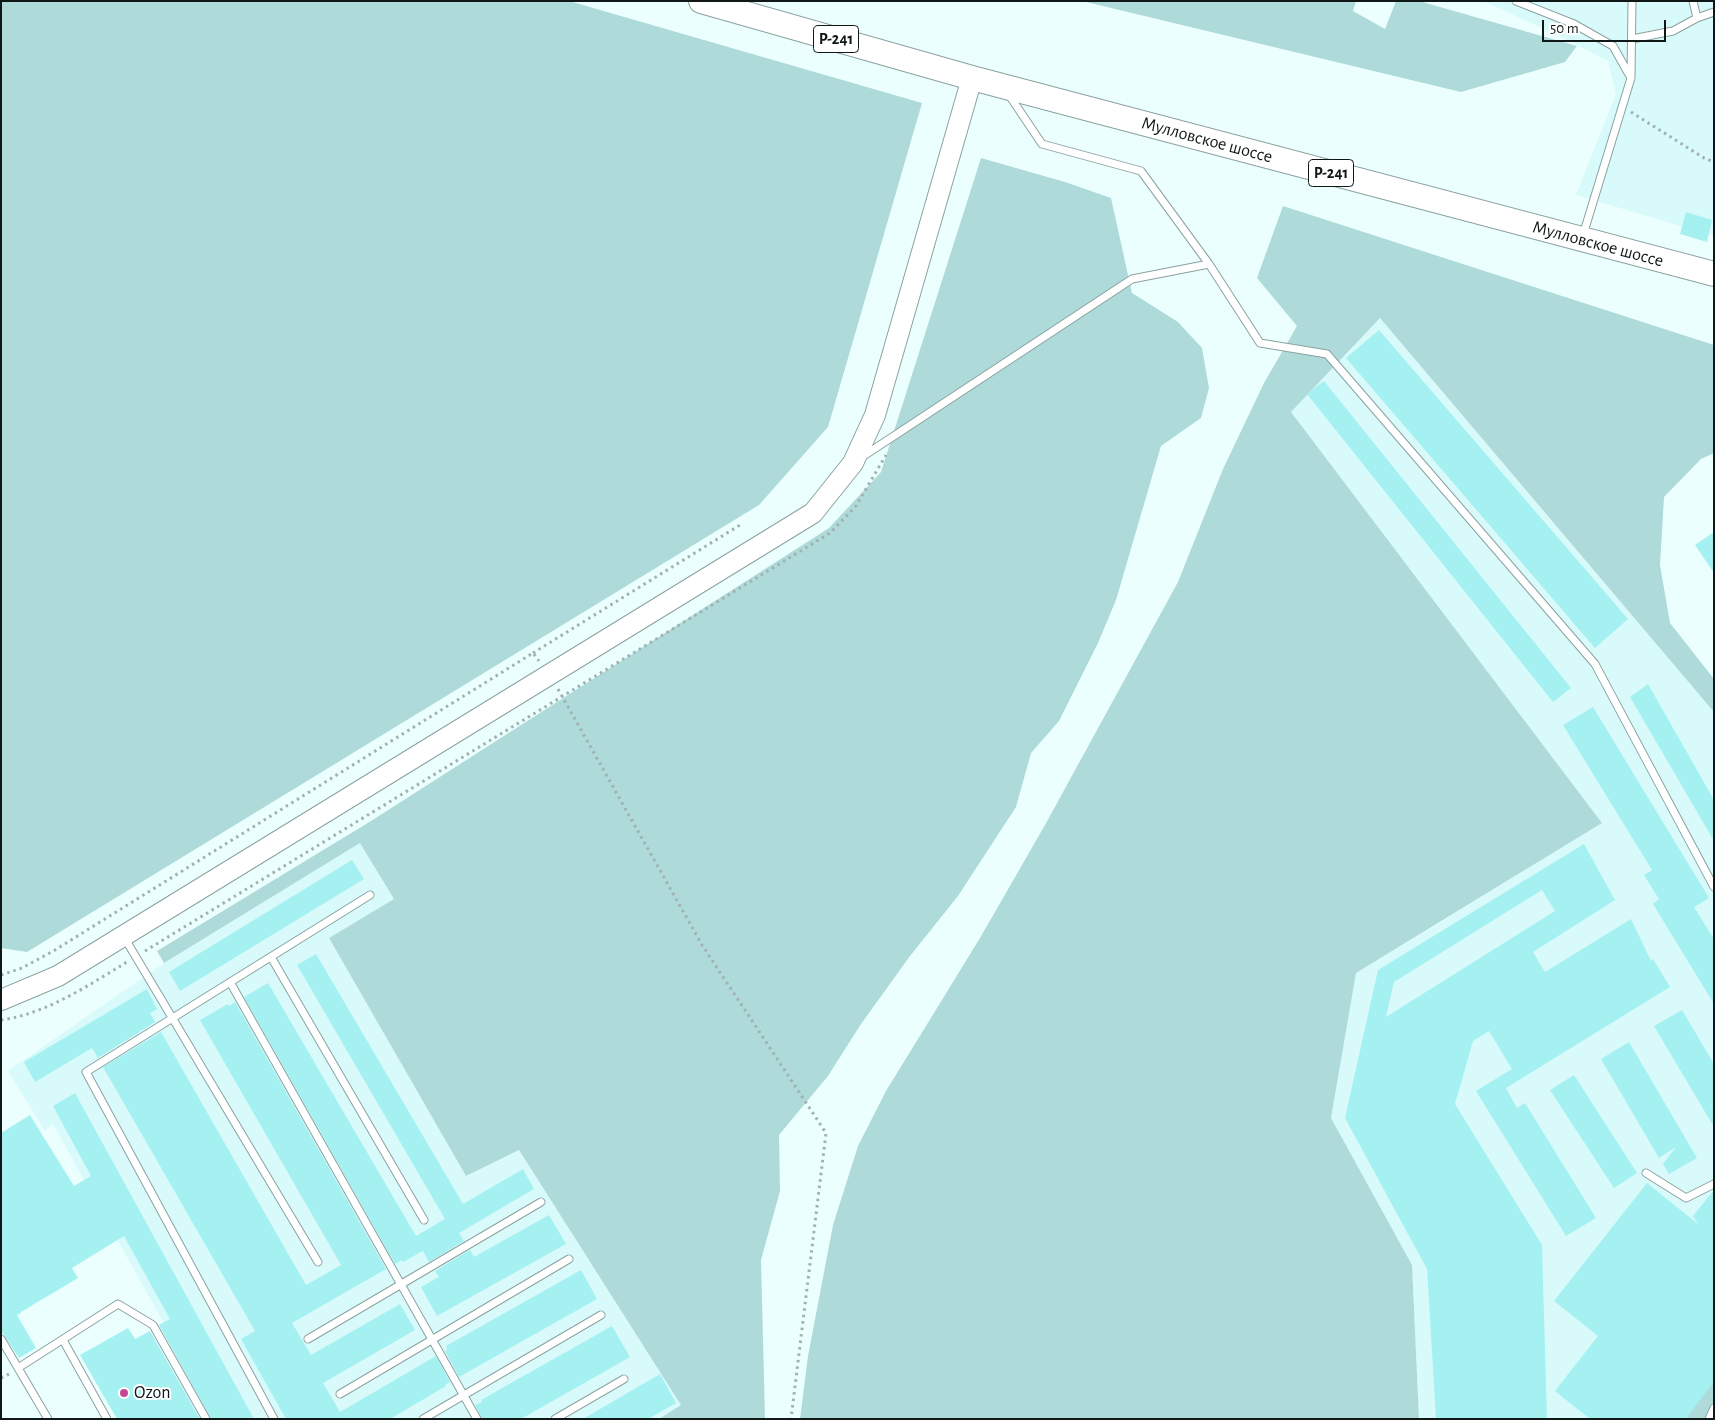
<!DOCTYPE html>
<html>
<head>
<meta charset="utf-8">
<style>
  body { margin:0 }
  #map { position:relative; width:1715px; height:1420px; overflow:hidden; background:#ecffff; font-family:"Alegreya Sans",sans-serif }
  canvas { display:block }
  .frame { position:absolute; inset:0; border:2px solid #0f1717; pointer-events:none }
  .scale { position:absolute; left:1542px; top:20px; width:124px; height:22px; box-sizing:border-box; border:2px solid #0f1717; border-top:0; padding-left:6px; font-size:15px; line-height:18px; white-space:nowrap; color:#0f1717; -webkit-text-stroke:4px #fff; paint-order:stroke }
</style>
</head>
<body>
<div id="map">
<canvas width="1715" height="1420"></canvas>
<div class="frame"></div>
<div class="scale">50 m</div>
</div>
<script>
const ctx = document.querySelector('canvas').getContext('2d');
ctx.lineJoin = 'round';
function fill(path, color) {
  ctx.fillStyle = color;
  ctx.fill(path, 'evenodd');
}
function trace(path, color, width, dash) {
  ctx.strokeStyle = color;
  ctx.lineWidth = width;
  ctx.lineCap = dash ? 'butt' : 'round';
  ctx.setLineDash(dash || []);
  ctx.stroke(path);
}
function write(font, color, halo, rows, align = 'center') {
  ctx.font = font + ' "Alegreya Sans",sans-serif';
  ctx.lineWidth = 4;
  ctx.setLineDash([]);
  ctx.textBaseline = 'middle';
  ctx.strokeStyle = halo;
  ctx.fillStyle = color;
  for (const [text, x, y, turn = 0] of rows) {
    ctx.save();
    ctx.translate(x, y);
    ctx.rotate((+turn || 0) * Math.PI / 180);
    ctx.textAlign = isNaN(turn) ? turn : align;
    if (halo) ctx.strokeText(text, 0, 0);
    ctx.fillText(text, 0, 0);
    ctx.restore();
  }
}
fill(new Path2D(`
  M1483,1H1714V236L1576,195L1616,94L1608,61L1555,34Z
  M1380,318L1714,712V1380L1681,1419H1419L1412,1265L1331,1118L1356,973L1433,927L1602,823L1291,412Z
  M360,843L395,899L329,938L466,1176L519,1150L682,1406L659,1419H217L53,1124L45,1131L8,1071L164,963Z`), '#d9fafa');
fill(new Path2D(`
  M1,1H569L922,103L828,427L759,505L27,952L1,948Z
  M1082,1H1356L1353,11L1385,29L1396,1H1419L1577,46L1565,62L1461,92Z
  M981,158L1065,182L1111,198L1132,293L1178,322L1202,348L1209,388L1201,418L1161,446L1116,600L1098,643L1059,721L1031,753L1016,807L958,896L910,956L861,1024L828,1076L779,1135L780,1191L761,1260L765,1419H659L681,1405L519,1150L466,1176L329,938L394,899L360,843L164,963L157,951L371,821L829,528L881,472Z
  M1283,206L1714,345V453L1701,459L1664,497L1660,565L1670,623L1714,679V712L1380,318L1291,412L1602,823L1356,973L1331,1118L1412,1265L1419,1419H800L808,1356L833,1225L858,1146L886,1091L980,938L1045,825L1178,582L1223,469L1264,383L1297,326L1257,278Z
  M1714,1380V1419H1681Z`), '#aedada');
fill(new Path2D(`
  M1686,212L1712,220L1707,242L1680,234Z
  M1379,330L1628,619L1595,648L1346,358Z
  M1324,381L1571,688L1553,702L1307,394Z
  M1714,532V573L1695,545Z
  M1648,684L1714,800V841L1630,697Z
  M1593,707L1709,898L1694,907L1714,939V1004L1653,904L1659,899L1644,875L1652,870L1563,725Z
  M1584,844L1615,900L1533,952L1545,972L1631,919L1651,961L1653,959L1670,987L1506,1088L1517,1108L1525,1103L1596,1218L1566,1236L1476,1091L1512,1069L1489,1031L1473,1041L1455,1104L1542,1245L1547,1419H1436L1427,1269L1345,1118L1378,970ZM1542,890L1555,911L1386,1017L1394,982Z
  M352,860L364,879L180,991L169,972Z
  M316,954L463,1204L523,1169L534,1189L459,1233L464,1241L429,1262L423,1251L403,1262L402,1260L395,1264L244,997L268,983L416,1236L445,1219L297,965Z
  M147,989L157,1009L150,1013L155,1022L98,1058L92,1048L35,1082L24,1062Z
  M235,1002L386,1269L292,1323L311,1355L400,1304L415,1330L323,1383L340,1412L436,1356L450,1382L445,1385L446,1386L390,1419H286L241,1339L255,1331L103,1067L161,1032L306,1285L341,1265L200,1020L228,1004L229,1006Z
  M1682,1010L1714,1064V1127L1654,1026Z
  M1629,1042L1697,1158L1669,1174L1663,1164L1676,1147L1659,1158L1601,1059Z
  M1574,1075L1637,1173L1614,1188L1550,1090Z
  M75,1093L254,1419H211L159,1325L170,1319L124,1236L72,1268L78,1278L21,1312V1313L17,1315L36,1348L19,1358L1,1331V1133L30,1115L74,1186L91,1176L53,1106Z
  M1647,1183L1698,1224L1693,1216L1714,1190V1381L1686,1419H1590L1555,1391L1598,1336L1554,1301Z
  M549,1215L566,1244L437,1316L421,1287L439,1277L435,1271L470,1250L474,1257Z
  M581,1270L597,1299L459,1377L445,1351L447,1350L446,1346Z
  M612,1326L630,1357L521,1419H482L475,1405L482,1402L481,1400Z
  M128,1328L135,1339L150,1331L200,1419H117L80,1355Z
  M660,1374L676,1403L648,1419H583Z`), '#a5f1f2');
const service = new Path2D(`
  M1516,1L1574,24L1613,46L1631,78
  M1693,1L1697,18
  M1632,39L1673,31L1697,18L1714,12
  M1009,95L1042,144L1141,171L1209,264
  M1583,235L1631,78L1632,1
  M862,457L1132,279L1209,264L1260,343L1327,354L1595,664L1714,887
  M124,937L318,1262
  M271,957L424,1220
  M230,982L477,1419
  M1646,1173L1686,1198L1714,1184
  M1,1339L48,1419
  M308,1339L541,1202
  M63,1340L107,1419
  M18,1368L118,1304L153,1325L206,1419
  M340,1394L569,1259
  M274,1419L86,1072L370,895
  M423,1419L601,1315
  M555,1419L624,1379
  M1709,1419L1714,1408`);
const secondary = new Path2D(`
  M1,1000L58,976L813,513L853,463L875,415L972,78`);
const trunk = new Path2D(`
  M701,1L972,78L1714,274`);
trace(service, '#8ba1a1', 9);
trace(secondary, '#8ba1a1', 22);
trace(trunk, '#8ba1a1', 26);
trace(new Path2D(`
  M1631,112L1704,158L1714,162
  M533,653L740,525
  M558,689L702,945L826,1133L791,1419
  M145,951L830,533L856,506L886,455
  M1,975L22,968L55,950L533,653L539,661
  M1,1020C46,1014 89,985 127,962
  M1,1378L9,1374`), '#a1b0b0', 3, [2.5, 4]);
trace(service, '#fff', 7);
trace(secondary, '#fff', 20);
trace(trunk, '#fff', 24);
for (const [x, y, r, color] of [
  [124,1393,5,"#c54793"]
]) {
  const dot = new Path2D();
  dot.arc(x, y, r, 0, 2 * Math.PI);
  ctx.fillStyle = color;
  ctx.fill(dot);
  trace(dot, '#fff', 2);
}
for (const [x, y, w] of [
  [836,39,45],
  [1331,173,45]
]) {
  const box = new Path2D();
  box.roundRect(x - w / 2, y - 13.5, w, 27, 4);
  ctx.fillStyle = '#fff';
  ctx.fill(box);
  trace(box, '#0f1717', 1);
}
write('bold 16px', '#0f1717', null, [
  ["Р-241",836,39],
  ["Р-241",1331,173]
]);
write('18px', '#0f1717', '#fff', [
  ["Мулловское шоссе",1207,140,15],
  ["Мулловское шоссе",1598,244,15]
]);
write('18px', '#0f1717', '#fff', [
  ["Ozon",134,1393]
], 'left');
</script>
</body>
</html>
